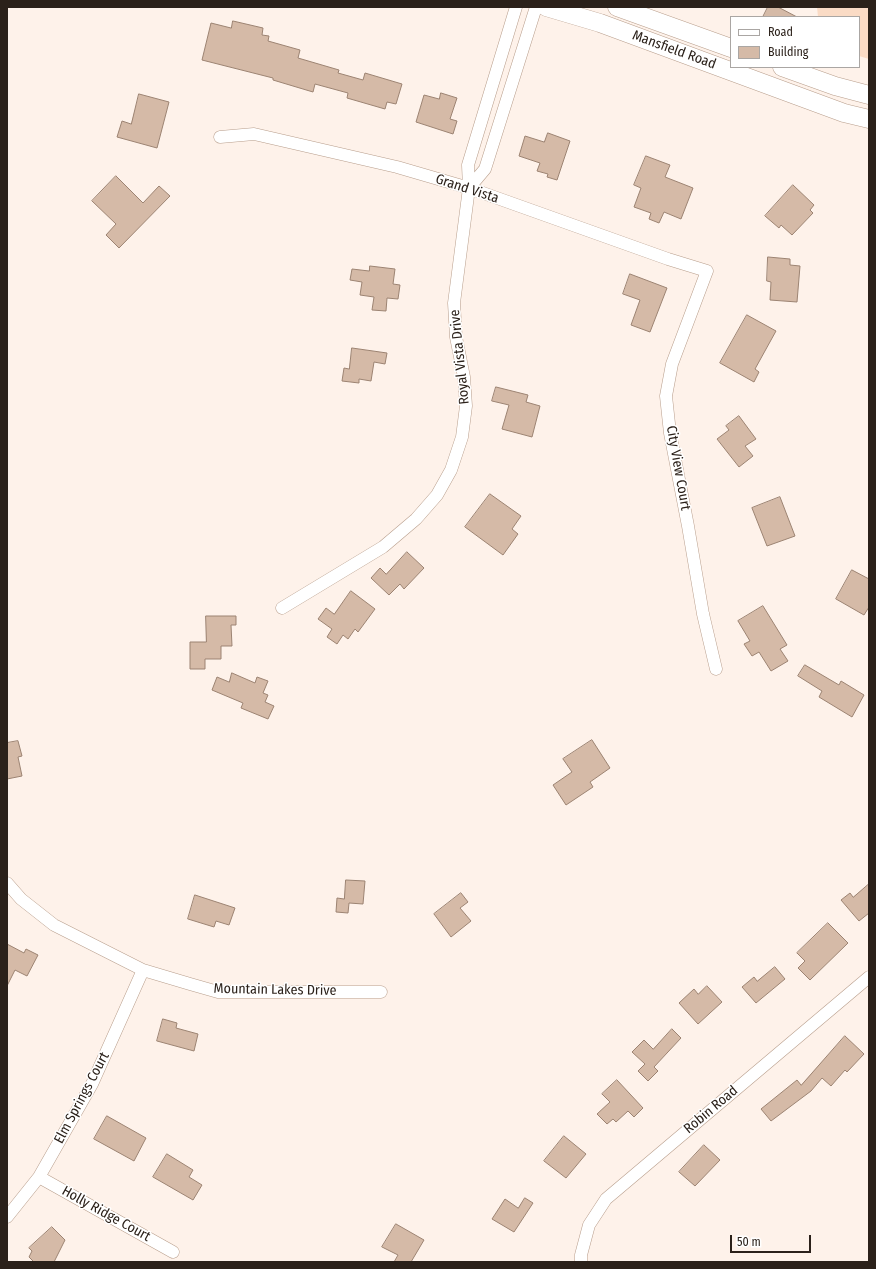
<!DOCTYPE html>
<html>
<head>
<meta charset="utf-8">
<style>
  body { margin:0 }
  #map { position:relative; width:876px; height:1269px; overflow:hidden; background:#fef2ea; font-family:"Fira Sans Condensed",sans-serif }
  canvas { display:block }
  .frame { position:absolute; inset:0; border:8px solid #2b211a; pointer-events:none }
  .legend { position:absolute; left:730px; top:16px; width:130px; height:52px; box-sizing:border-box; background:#fff; border:1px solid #aaa6a3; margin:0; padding:5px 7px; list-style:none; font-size:12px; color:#2b211a }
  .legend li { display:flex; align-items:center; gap:8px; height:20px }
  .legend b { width:20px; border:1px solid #aaa6a3 }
  .scale { position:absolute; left:730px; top:1235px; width:81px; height:18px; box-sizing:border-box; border:2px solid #2b211a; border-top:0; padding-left:5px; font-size:12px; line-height:14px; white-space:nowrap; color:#2b211a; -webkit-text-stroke:3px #fff; paint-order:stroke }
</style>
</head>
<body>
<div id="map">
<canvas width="876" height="1269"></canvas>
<div class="frame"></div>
<ul class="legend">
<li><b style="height:5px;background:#fff"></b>Road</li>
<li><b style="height:11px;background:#d5baa7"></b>Building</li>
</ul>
<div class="scale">50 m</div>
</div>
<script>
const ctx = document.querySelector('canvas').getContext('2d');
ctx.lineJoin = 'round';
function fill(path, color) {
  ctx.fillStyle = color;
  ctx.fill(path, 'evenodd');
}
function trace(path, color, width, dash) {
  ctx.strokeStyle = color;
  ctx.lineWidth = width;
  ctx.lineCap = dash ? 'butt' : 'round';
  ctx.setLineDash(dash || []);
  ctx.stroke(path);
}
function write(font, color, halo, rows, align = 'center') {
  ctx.font = font + ' "Fira Sans Condensed",sans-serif';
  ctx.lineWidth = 3;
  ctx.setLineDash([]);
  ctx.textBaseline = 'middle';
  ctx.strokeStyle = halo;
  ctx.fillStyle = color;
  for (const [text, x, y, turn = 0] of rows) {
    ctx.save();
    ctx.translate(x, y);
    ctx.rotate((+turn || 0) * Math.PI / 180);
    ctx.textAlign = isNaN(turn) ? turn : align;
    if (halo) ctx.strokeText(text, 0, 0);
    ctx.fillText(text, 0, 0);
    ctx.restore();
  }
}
fill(new Path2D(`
  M817,7H869V59L859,56V17H818Z`), '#fadbc5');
const building = new Path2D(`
  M768,7H778L797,17H763Z
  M233,21L263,28L262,35L269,36L268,41L300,50L298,58L339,70L338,73L363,80L365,73L402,84L396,104L387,102L385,109L347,98L348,93L315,84L313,92L273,80V78L202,60L211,23L231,28Z
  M441,93L457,98L450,119L457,121L453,134L416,122L424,95L439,99Z
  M139,94L169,102L157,148L117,137L122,121L131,124Z
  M548,133L570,141L557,180L547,177L548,174L537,171L540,163L519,156L525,136L544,142Z
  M646,156L670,165L665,177L693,188L681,219L664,212L659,223L649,219L651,213L634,207L641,188L634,185Z
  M116,176L143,203L159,186L170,196L119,248L106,235L116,224L92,201Z
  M793,185L814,205L810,210L813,213L792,235L781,225L779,228L765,216Z
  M768,257L790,259V265L800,266L797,302L770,300L771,282L767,281Z
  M370,266L395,269L393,284L400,285L398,299L387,298L386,311L372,310L374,297L360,295L362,282L350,280L352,269L369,271Z
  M630,274L667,288L650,332L631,325L640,300L623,294Z
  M747,315L776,331L755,369L759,372L754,382L720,363Z
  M352,348L387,353L385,364L374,362L371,381L359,379V383L342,381L344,368L349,369Z
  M496,387L528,395L526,402L540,406L532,437L502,429L509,405L492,401Z
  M739,416L756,439L745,446L753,456L739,467L717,439L729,430L726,426Z
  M490,494L521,516L512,529L518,534L503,555L465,527Z
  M780,497L795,536L767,546L752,508Z
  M407,552L424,568L404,589L400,584L389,595L371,578L380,568L386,574Z
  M852,570L869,579V607L864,615L836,599Z
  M351,591L375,609L358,632L355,629L348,639L343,635L337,644L327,637L332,629L318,619L326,608L334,614Z
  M763,606L787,645L780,649L788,661L771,671L759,652L752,656L744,644L750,641L738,621Z
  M206,616H236V625H231L232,646H221V659H205V669H190V642H206Z
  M805,665L839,685L841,681L864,695L852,717L819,697L822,691L798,676Z
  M232,673L255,683L257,677L268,681L263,693L268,695L265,702L274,706L268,719L241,708L243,703L212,690L217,677L229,682Z
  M592,740L610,768L590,782L593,787L566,805L553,785L572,772L563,759Z
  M18,741L22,756L18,757L22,776L7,779V743Z
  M346,880L365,881L363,904L349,903L348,913L336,912L337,898L344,899Z
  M869,884V913L859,921L841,900L850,893L853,897Z
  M461,893L468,902L460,908L471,921L451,937L434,914Z
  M195,895L235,908L229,925L216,921L214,927L188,919Z
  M828,923L848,943L810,980L798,968L805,961L797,953Z
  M7,944L24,953L26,949L38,955L27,976L15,970L7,986Z
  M775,967L785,979L756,1003L742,987L754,977L757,981Z
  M707,986L722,1002L698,1024L679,1003L694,989L698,994Z
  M163,1019L177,1023L176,1028L198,1034L194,1051L157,1041Z
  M672,1029L681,1038L654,1067L658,1071L648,1081L638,1071L645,1064L632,1052L644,1040L653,1049Z
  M845,1036L864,1054L847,1072L845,1070L831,1086L822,1078L811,1091L771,1121L761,1109L797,1080L801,1085Z
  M617,1080L643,1108L634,1117L628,1111L616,1122L613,1119L607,1124L597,1114L610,1102L602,1094Z
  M107,1116L146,1138L134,1161L94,1139Z
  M564,1136L586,1154L566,1178L544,1161Z
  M704,1145L720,1160L695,1186L679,1172Z
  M167,1154L193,1170L189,1177L202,1185L193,1200L153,1177Z
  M525,1198L533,1203L514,1232L492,1219L505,1199L518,1208Z
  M396,1224L424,1240L411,1262H394L398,1255L382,1247Z
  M52,1227L65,1240L54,1262H34L29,1257L32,1251L29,1248Z`);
fill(building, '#d5baa7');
trace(building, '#9c8372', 1);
const street = new Path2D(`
  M220,137L254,134L397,167L469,188L668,259L707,271L672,364L666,396L670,433L688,526L703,614L716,669
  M469,188L485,169L536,7
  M282,608L383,547L416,519L437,495L451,470L462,437L466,406L464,377L456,337L454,303L469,188L468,165L516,7
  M7,883L21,899L54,925L143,970L190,984L218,992H381
  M39,1177L173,1252
  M7,1217L39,1177L92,1084L143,970
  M581,1262V1255L589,1225L606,1199L869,977`);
const secondary = new Path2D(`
  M546,7L600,23L844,113L869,119
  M617,7L731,48
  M782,67L835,86L869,95`);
trace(street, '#b89e8c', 13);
trace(secondary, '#b89e8c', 19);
trace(street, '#fff', 12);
trace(secondary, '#fff', 18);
write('14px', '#2b211a', '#fff', [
  ["Mansfield Road",674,50,20],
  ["Grand Vista",467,189,18],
  ["Royal Vista Drive",460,357,-96],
  ["City View Court",678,468,80],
  ["Mountain Lakes Drive",275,990,1],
  ["Elm Springs Court",82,1098,-62],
  ["Robin Road",711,1110,-40],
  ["Holly Ridge Court",106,1214,29]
]);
</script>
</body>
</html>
